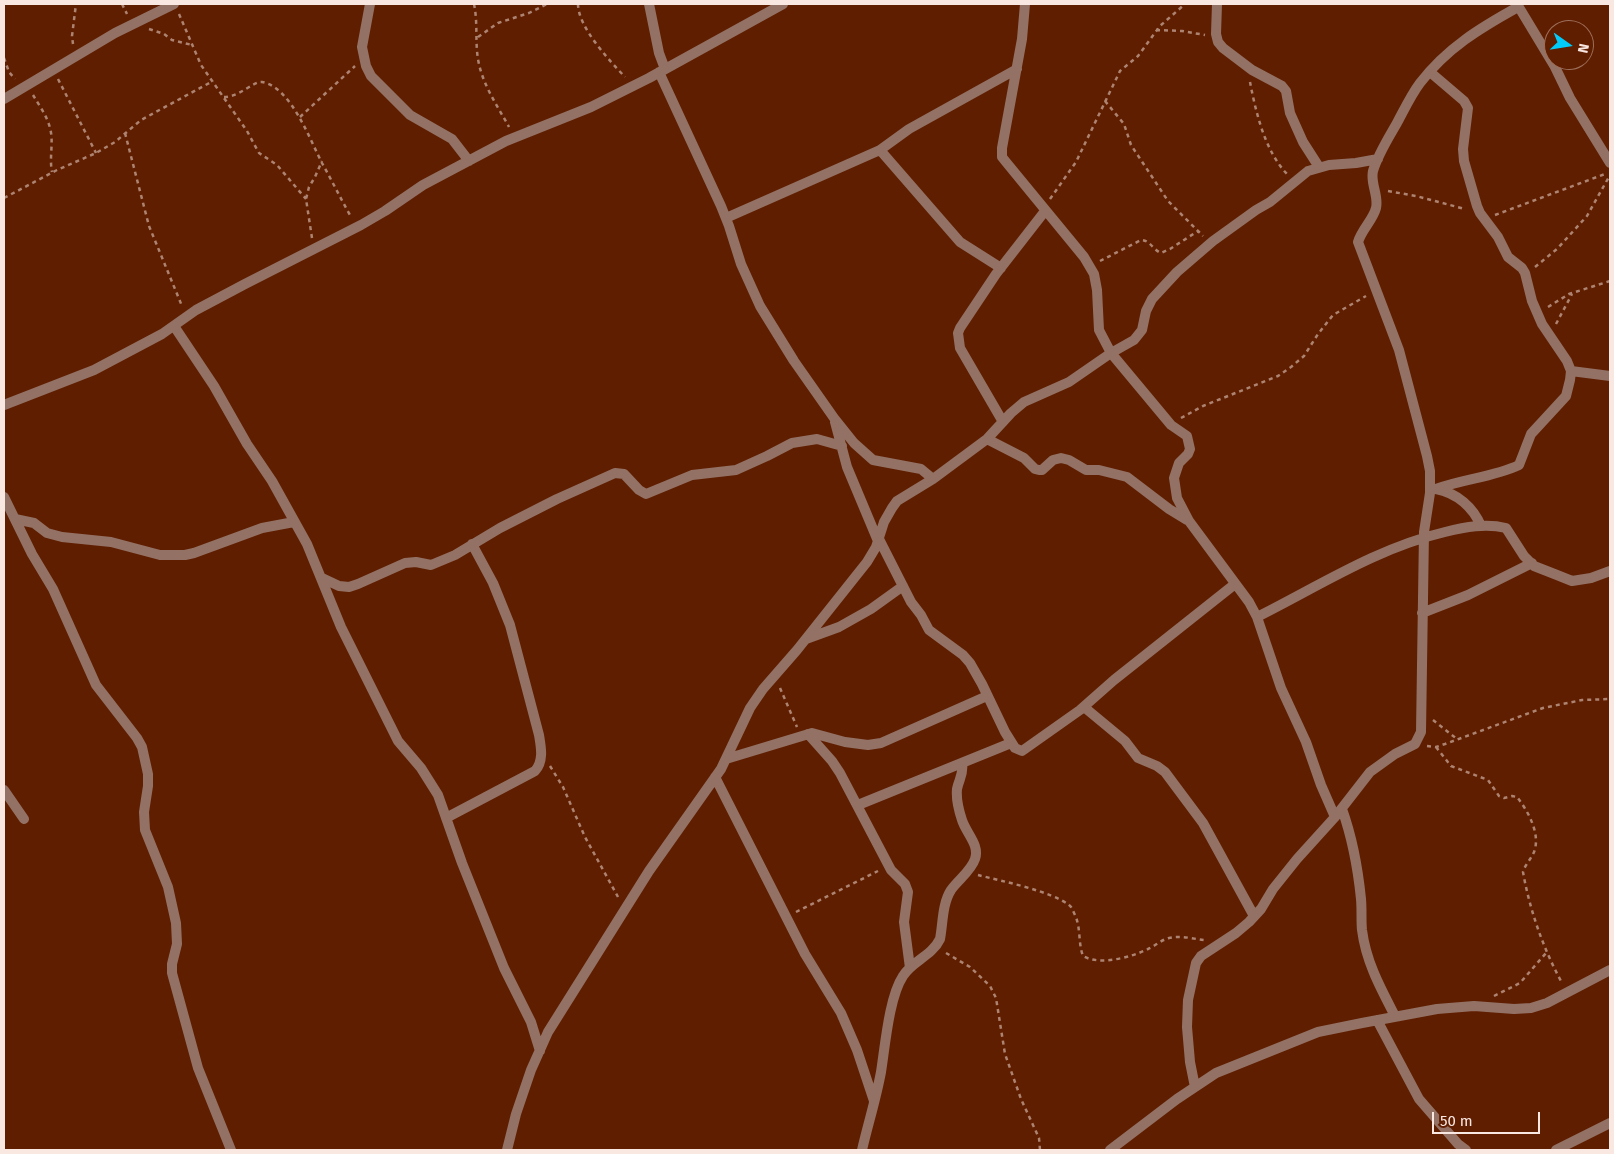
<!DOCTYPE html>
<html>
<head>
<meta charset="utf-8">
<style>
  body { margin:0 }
  #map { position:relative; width:1614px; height:1154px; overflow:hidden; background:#601e00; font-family:"Fira Sans",sans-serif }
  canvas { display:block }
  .frame { position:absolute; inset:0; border:5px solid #f9e8e2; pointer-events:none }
  .north { position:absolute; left:1544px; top:20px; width:50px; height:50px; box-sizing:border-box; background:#601e00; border:1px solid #9d6f5a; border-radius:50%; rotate:103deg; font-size:14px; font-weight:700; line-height:20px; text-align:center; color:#f9e8e2 }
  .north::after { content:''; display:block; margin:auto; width:18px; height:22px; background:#02cbf9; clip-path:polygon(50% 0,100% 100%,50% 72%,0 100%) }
  .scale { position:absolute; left:1432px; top:1112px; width:108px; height:22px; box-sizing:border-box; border:2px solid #f9e8e2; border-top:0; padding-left:6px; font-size:15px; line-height:18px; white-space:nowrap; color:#f9e8e2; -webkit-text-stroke:4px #601e00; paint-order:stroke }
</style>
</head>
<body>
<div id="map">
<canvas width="1614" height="1154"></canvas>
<div class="frame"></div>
<div class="north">N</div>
<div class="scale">50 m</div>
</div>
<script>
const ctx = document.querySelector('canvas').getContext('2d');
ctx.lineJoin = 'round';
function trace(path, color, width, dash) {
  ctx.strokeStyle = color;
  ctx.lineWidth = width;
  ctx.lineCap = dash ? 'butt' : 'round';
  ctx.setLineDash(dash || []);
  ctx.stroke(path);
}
trace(new Path2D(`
  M122,4L127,14
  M474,4C478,23 475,41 478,59C482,84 497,105 509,127
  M578,4C578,27 609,60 625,77
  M179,14L201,65L247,131L259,153L277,165L306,199
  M149,29L164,34L172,40L192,45
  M1156,30L1182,31L1205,35
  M478,37L498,23L529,13L547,4
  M73,44L72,36L76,4
  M4,58L9,72L15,79
  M58,79L96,153
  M1250,82C1256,113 1265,151 1287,174
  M33,95C39,105 47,116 50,128C54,142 49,157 52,172
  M224,97C240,97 253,81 262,82C291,87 310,140 322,163C332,181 341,199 351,217
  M1105,101L1124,124L1131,145L1168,201L1203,236
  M300,117L355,66
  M125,133L149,226L182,306
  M1388,191L1416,196L1465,209
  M4,198L57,170L96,153L115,142L141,120L213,81
  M1050,199L1076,162L1120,71L1138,56L1160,26L1185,4
  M1495,215L1605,174
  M312,238L306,199L309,187L315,177L322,161
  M1100,261L1141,240C1150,240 1153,250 1161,253L1170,249L1198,231
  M1535,267L1557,249L1587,216L1610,175
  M1548,307L1569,294L1610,281
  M1556,324L1572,294
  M1181,418L1203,406L1278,376L1291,367L1304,356L1318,334L1333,315L1366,296
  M780,688L797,727
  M1433,720L1457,739
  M1427,746L1436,747L1445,744L1543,708L1582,700L1610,699
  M1436,747L1451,766L1488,780L1499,796L1504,798L1512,796L1517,797C1528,811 1541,834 1534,852C1531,859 1525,865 1523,872C1530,911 1543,948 1562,983
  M550,766L563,787L585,837L618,897
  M978,875C1001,881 1051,891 1069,905C1072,907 1073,911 1075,915C1081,928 1078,943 1083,956C1099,966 1132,957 1148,949C1155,946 1161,940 1169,938C1181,935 1193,939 1204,940
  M796,912L878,871
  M946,953L970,967L990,986L996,998L1005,1054L1021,1099L1039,1138L1040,1150
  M1494,996L1520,983L1546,953`), '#ad8371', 2.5, [4, 4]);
trace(new Path2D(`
  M370,4L362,47L366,66L371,76L410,115L452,139L469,161
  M649,4L659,53L665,69
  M1025,4L1022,39L1002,148V157L1006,162L1084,257L1094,274L1097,290L1099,330L1111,353L1171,425L1187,436L1190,449L1188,454L1179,463L1174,478L1177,498L1189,521L1249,602L1257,617L1281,688L1306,742L1321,785L1335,817
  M1217,4L1216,34L1218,42L1223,48L1252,70L1282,86L1286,91L1290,113L1303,142L1319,167
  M1517,4L1555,67L1570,98L1610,163
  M659,72L721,206L729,226L741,264L760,306L794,361L834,418L854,443L873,460L921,469L933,479
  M1430,72L1464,101L1468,108L1463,149L1464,161L1477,206L1480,213L1498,237L1508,257L1522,268L1525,273L1532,301L1542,324L1567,361L1571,371L1570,380L1566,396L1531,434L1519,465C1494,477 1463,479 1436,489
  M4,99L115,33L174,4
  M880,150L960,242L1001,268
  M726,218L880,150L909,129L1017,69
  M174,326L214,386L247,444L272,481L307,544L341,627L398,741L421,768L438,795L462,863L504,968L531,1022L540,1051
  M1571,371L1610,376
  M4,405L94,370L162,334L196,310L245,284L361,225L385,211L423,185L506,141L591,107L649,78L783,4
  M835,422L847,467L878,541
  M1003,422L960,348L958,333L960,328L996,274L1045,211
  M987,439L1024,458L1035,469L1039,470H1042L1053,460L1061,458L1069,460L1086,470H1099L1127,477L1169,509L1187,520
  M1436,489C1457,493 1473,507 1481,526
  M4,497L32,554L53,589L96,685L137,738L142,747L148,774V786L144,812L145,830L168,887L176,923L177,944L172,964V973L198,1068L231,1150
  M15,519L34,523L47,533L62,537L111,542L160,555H185L194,553L262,528L294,522
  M879,539L911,602L921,615L929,630L963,655L970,663L982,684L1005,732L1015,748L1022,751L1080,710L1114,680L1235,584
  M322,578L339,586L349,587L358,584L405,563L416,562L431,565L455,555L500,528L557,499L615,473L624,474L639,490L646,494L692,475L736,470L767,456L792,443L817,439L842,446
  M1422,613L1468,595L1532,563
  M1257,617C1319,586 1377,548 1445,532C1465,527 1486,523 1506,528L1524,556L1534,566L1557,575L1572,581L1591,578L1610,571
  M806,639L839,627L871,609L903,586
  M1084,707L1125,741L1138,758L1157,766L1165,772L1203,823L1254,916
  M808,734L832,761L840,773L891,870L905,884L908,892L904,922L910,968
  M726,759L812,733L845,742L868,745L881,743L987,696
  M715,777L805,954L841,1013L857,1050L874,1101
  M4,790L24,819
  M858,805L1011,743
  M1342,809C1352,837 1358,869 1361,899C1362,910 1361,920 1362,930C1366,962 1381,989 1395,1016
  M446,818L535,771C544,761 541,747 539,735L510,625L493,583L472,544
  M1377,1020L1419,1099L1458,1144L1466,1150
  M1195,1087L1190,1062L1187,1027L1188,1000L1196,963L1201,956L1236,933L1249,922L1261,909L1273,889L1297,859L1335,817L1370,772L1395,754L1415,744L1421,732L1424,532L1430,493V471L1427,456L1399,350L1358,242C1362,229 1373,220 1376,208C1379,196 1370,183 1373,171C1378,154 1389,137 1397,123C1404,110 1411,95 1420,83C1447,48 1480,28 1518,7
  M507,1150L516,1114L531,1070L548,1032L649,871L721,769L750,708L763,689L797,650L867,562L876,547L884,522L892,508L897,501L933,479L987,439L1011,413L1024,402L1069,382L1111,353L1134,340L1142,330L1146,311L1152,299L1177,272L1213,241L1256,210L1270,202L1308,171L1329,165L1356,163L1378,159
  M862,1150C868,1124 876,1099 881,1072C885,1047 889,997 903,976C912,961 932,956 940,939C943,924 942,904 951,890C958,880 971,871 975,859C980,845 966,833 962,820C959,811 956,799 957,789C959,779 964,774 962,763
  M1110,1150L1177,1099L1216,1073L1318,1032L1362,1023L1437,1009L1474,1006L1514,1009L1531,1008L1547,1003L1610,970
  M1556,1150L1610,1123`), '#937265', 10);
</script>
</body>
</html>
